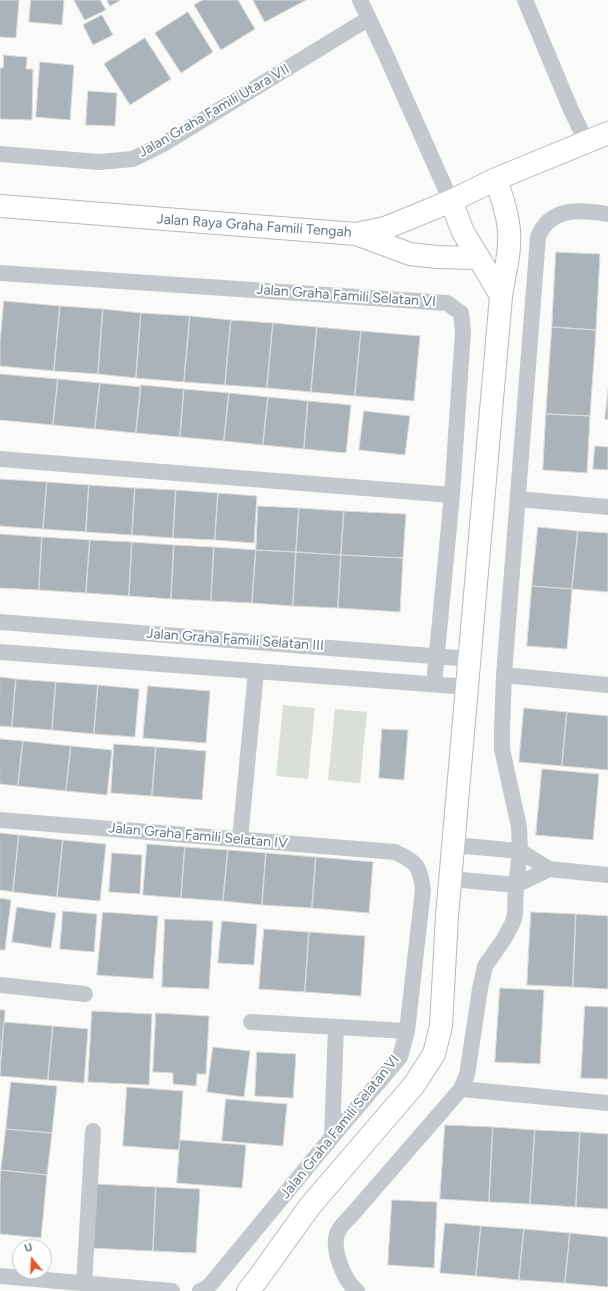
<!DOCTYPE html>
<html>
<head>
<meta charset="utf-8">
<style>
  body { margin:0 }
  #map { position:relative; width:608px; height:1291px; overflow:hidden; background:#fafaf8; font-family:Figtree,sans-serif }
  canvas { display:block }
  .north { position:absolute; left:12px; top:1239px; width:40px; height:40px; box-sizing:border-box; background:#fff; border:1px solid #c1c8cd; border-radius:50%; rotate:342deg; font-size:11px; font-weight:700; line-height:16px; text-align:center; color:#657683 }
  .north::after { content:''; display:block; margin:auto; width:14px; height:18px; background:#e4572e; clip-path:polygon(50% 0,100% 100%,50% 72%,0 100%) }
</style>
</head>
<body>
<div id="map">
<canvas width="608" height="1291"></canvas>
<div class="north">U</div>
</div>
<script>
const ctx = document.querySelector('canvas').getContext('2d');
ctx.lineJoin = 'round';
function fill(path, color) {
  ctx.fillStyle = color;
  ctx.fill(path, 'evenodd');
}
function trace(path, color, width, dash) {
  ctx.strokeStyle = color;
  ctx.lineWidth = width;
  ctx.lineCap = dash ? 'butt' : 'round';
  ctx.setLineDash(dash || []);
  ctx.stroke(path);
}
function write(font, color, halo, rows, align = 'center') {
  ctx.font = font + ' Figtree,sans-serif';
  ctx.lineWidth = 4;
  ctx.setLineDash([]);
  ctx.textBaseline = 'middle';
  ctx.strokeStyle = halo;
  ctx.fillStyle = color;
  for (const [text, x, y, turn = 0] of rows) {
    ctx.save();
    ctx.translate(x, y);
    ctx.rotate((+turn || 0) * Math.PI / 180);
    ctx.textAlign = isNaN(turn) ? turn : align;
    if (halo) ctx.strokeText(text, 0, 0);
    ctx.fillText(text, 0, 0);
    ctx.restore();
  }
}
fill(new Path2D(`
  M283,705L315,708L308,779L276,776Z
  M335,709L367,712L360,783L328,780Z`), '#dadfd7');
const building = new Path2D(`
  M0,0H19L16,38L0,37Z
  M31,0H64L62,25L29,22Z
  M74,0H100L106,10L85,20Z
  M107,0H121L110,6Z
  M203,0H238L255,29L221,50L194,5Z
  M253,0H306L265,22Z
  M188,12L213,52L181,73L155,33Z
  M102,15L113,35L93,45L83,25Z
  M145,38L171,79L130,105L104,64Z
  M4,55L27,57L26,69H33L32,120L0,119V68H3Z
  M40,62L74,65L70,120L36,117Z
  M88,91L117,93L115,126L86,125Z
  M556,252L600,254L596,330L552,327Z
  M4,301L60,306L54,371L0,366V342Z
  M60,306L103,309L98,374L54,371Z
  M103,309L141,313L136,378L98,374Z
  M141,313L190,316L184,382L136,378Z
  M190,316L231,320L225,385L184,382Z
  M231,320L273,323L267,388L225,385Z
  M273,323L317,327L311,392L267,388Z
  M317,327L361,331L355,396L311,392Z
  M552,327L596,330L590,416L546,414Z
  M361,331L420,336L414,401L355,396Z
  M0,374L58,379L53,425L0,420Z
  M58,379L100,383L95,429L53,425Z
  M100,383L141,387L136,433L95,429Z
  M141,385L184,389L180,437L136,433Z
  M184,389L229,393L224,441L180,437Z
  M608,390V420L605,419Z
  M229,393L268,397L263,445L224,441Z
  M268,397L308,401L304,449L263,445Z
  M308,401L351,405L346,453L304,449Z
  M364,411L410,416L405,455L359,450Z
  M546,414L590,416L587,473L543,470Z
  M595,446L608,447V470L593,469Z
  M0,479L47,482L43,529L0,526Z
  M47,482L89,485L86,532L43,529Z
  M89,485L135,488L132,535L86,532Z
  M135,488L176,490L173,538L132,535Z
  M176,490L218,493L215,540L173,538Z
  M218,493L257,496L254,543L215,540Z
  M258,506L299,508L296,552L256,550Z
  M299,508L344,511L341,555L296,552Z
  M344,511L406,514L403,558L341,555Z
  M538,527L578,531L572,589L532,586Z
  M578,531L608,533V592L572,589Z
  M0,534L42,537L39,590L0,588Z
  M42,537L90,540L86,593L39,590Z
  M90,540L132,542L129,596L86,593Z
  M132,542L174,545L171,599L129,596Z
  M174,545L214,547L211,601L171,599Z
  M214,547L256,550L252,603L211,601Z
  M256,550L296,552L293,606L252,603Z
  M296,552L341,555L338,608L293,606Z
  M341,555L403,558L400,612L338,608Z
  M532,586L572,589L567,649L527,646Z
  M0,677L16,679L12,727L0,726Z
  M16,679L56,682L52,730L12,727Z
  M56,682L98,685L94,734L52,730Z
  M98,685L139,689L135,737L94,734Z
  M148,686L210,691L206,743L143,738Z
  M524,708L567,712L562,766L519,762Z
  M567,712L608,716V770L562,766Z
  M382,729L408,730L404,780L379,778Z
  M0,739L23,741L18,786L0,784Z
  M23,741L71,746L66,791L18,786Z
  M114,744L156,747L152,796L111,793Z
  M71,746L112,750L107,795L66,791Z
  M156,747L206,751L202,800L152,796Z
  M542,769L599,774L593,840L536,835Z
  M0,833L19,835L13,892L0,890Z
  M19,835L63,840L57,897L13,892Z
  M63,840L106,844L100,901L57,897Z
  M147,844L185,847L181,898L143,895Z
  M185,847L228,850L223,901L181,898Z
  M228,850L266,853L262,905L223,901Z
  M112,853L142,855L140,894L109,892Z
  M266,853L316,857L312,908L262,905Z
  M316,857L373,862L369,913L312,908Z
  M0,898L11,900L5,950H0Z
  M17,907L56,913L51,948L12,942Z
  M63,911L97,914L94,952L60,949Z
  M103,912L158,916L153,979L97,975Z
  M531,912L576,914L573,987L527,985Z
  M576,914L608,916V989L573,987Z
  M165,919L213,921L209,989L162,987Z
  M222,921L257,924L254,965L218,963Z
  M264,929L309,932L305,992L259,989Z
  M309,932L365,936L361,996L305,992Z
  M500,988L544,990L540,1064L495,1062Z
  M585,1006L608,1007V1079L581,1078Z
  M0,1010H5L0,1069Z
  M92,1011L152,1014L149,1085L88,1082Z
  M156,1013L209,1016L206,1074H197L196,1086L173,1084V1073L153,1072Z
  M4,1022L53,1026L48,1080L0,1076Z
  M53,1026L88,1029L84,1083L48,1080Z
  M213,1047L250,1051L244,1097L207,1092Z
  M257,1052L296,1054L293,1098L255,1096Z
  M11,1082L57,1086L52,1133L6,1129Z
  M127,1087L183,1091L179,1150L123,1146Z
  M226,1099L287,1104L283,1146L222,1141Z
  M445,1125L493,1127L489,1202L440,1199Z
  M493,1127L535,1130L530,1204L489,1202Z
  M6,1129L52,1133L47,1175L1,1170Z
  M535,1130L580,1132L576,1207L530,1204Z
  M580,1132L608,1134V1209L576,1207Z
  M180,1140L246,1145L242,1188L177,1183Z
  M1,1170L47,1175L41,1238L0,1234V1184Z
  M94,1184L156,1187L153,1251L90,1248Z
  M156,1187L200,1189L196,1253L153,1251Z
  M392,1200L437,1202L434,1268L388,1265Z
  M445,1223L481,1226L476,1276L440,1273Z
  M481,1226L524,1229L519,1280L476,1276Z
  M524,1229L570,1233L565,1283L519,1280Z
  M570,1233L608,1237V1287L565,1283Z`);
fill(building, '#aab3b9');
trace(building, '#dcdcda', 1);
const secondary = new Path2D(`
  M451,201L463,232L486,270L501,296
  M0,206L356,234L385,228L405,220L451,201L496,179L608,133
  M356,234L410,254L437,257L478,258
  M248,1291L257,1280L310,1206L414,1085L434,1054L441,1026L447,916L501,296C504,275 511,252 509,231C508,213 501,195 496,179`);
trace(secondary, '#b3babf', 24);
trace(new Path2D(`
  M360,0L385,53L451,201
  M525,0L571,110L586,141
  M0,154L99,162L133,159L165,143L368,19
  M0,273L447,303L461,313L463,331L452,495L434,684
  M0,459L452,495
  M518,499L608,507
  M0,622L470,659
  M0,652L468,687
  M504,675L608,685
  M0,820L395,852C417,862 420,866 423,890L407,1031L400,1057L332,1137L210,1285L205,1289L200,1291
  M240,839L256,671
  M454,845L520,851L549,869L608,875
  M451,879L516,885L549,869
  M0,985L85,994
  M251,1022L407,1031
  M461,1089L608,1103
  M332,1137L336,1027
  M0,1276L172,1291
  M84,1284L93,1131
  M357,1291C344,1281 332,1250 337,1234C339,1227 345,1222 350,1217L461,1089L467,1075L480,989L485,966L504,939L512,924L515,915L516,885L520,851L519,827L502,749V727L504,675L538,237C550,207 580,209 608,214`), '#c3c8cc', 16);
trace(secondary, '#fff', 22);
write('14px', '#657683', '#fff', [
  ["Jalan Graha Famili Utara VII",214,111,-30],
  ["Jalan Raya Graha Famili Tengah",254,226,4],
  ["Jalan Graha Famili Selatan VI",346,296,4],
  ["Jalan Graha Famili Selatan III",235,640,4],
  ["Jalan Graha Famili Selatan IV",198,836,5],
  ["Jalan Graha Famili Selatan VI",340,1127,-51]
]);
</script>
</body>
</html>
